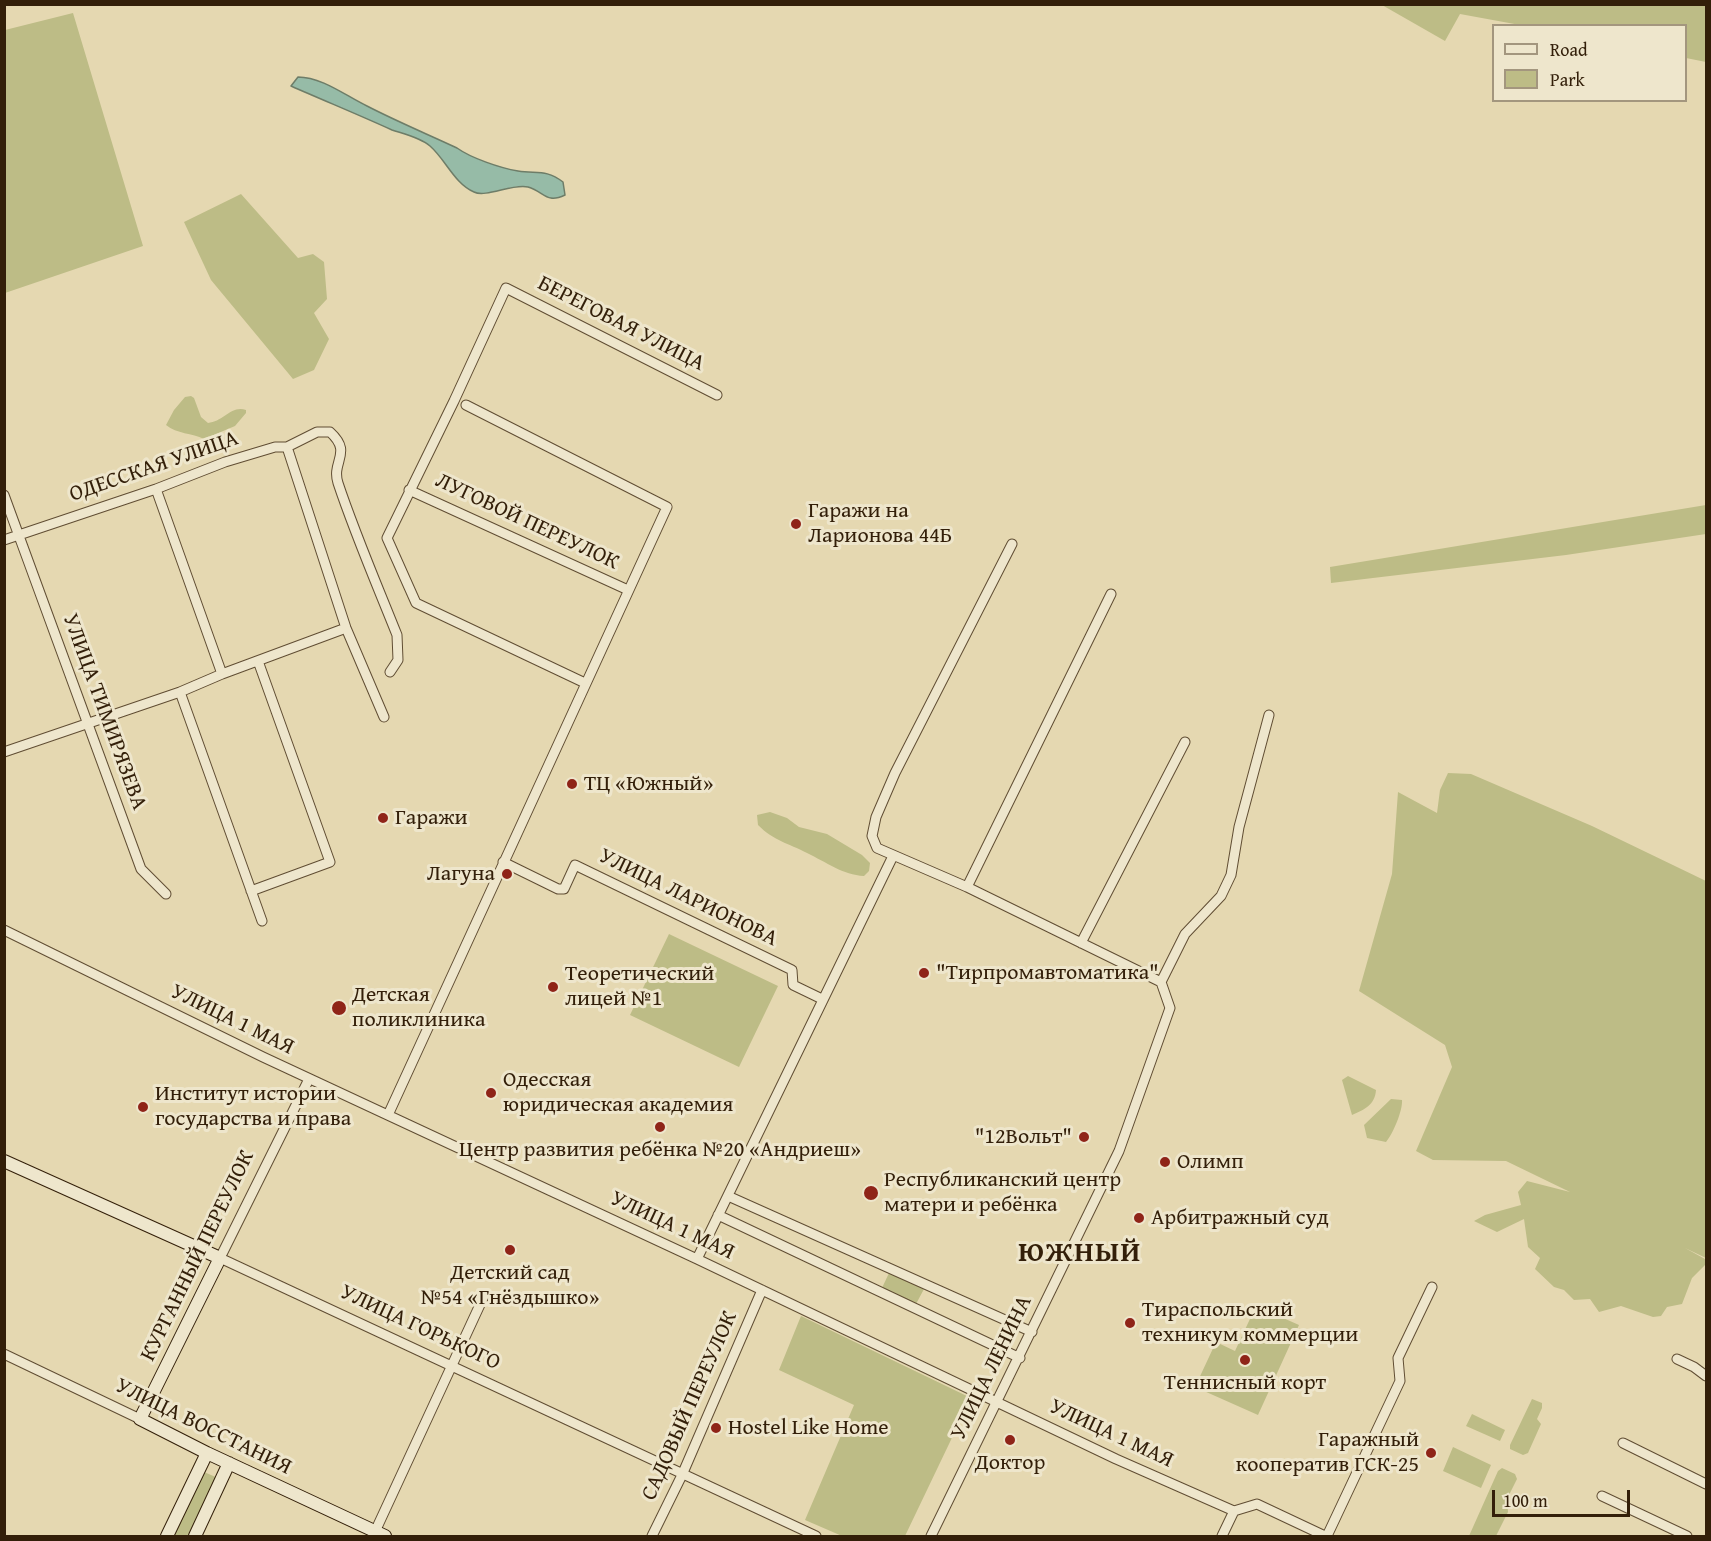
<!DOCTYPE html>
<html>
<head>
<meta charset="utf-8">
<style>
  body { margin:0 }
  #map { position:relative; width:1711px; height:1541px; overflow:hidden; background:#e5d8b1; font-family:"Gentium Book Plus",serif }
  canvas { display:block }
  .frame { position:absolute; inset:0; border:6px solid #331f09; pointer-events:none }
  .legend { position:absolute; left:1492px; top:24px; width:195px; height:78px; box-sizing:border-box; background:#eee6cc; border:2px solid #a3967e; margin:0; padding:8px 10px; list-style:none; font-size:18px; color:#331f09 }
  .legend li { display:flex; align-items:center; gap:12px; height:30px }
  .legend b { width:30px; border:2px solid #a3967e }
  .scale { position:absolute; left:1492px; top:1490px; width:138px; height:27px; box-sizing:border-box; border:3px solid #331f09; border-top:0; padding-left:8px; font-size:18px; line-height:21px; white-space:nowrap; color:#331f09; -webkit-text-stroke:4px #eee6cc; paint-order:stroke }
</style>
</head>
<body>
<div id="map">
<canvas width="1711" height="1541"></canvas>
<div class="frame"></div>
<ul class="legend">
<li><b style="height:8px;background:#eee6cc"></b>Road</li>
<li><b style="height:16px;background:#bdbc86"></b>Park</li>
</ul>
<div class="scale">100 m</div>
</div>
<script>
const ctx = document.querySelector('canvas').getContext('2d');
ctx.lineJoin = 'round';
function fill(path, color) {
  ctx.fillStyle = color;
  ctx.fill(path, 'evenodd');
}
function trace(path, color, width, dash) {
  ctx.strokeStyle = color;
  ctx.lineWidth = width;
  ctx.lineCap = dash ? 'butt' : 'round';
  ctx.setLineDash(dash || []);
  ctx.stroke(path);
}
function write(font, color, halo, rows, align = 'center') {
  ctx.font = font + ' "Gentium Book Plus",serif';
  ctx.lineWidth = 6;
  ctx.setLineDash([]);
  ctx.textBaseline = 'middle';
  ctx.strokeStyle = halo;
  ctx.fillStyle = color;
  for (const [text, x, y, turn = 0] of rows) {
    ctx.save();
    ctx.translate(x, y);
    ctx.rotate((+turn || 0) * Math.PI / 180);
    ctx.textAlign = isNaN(turn) ? turn : align;
    if (halo) ctx.strokeText(text, 0, 0);
    ctx.fillText(text, 0, 0);
    ctx.restore();
  }
}
fill(new Path2D(`
  M1382,5H1706V62L1686,58V26L1520,25L1460,14L1445,41Z
  M73,13L143,246L5,293V30Z
  M241,194L298,258L313,254L324,262L327,299L314,313L329,339L314,370L293,379L211,280L184,222Z
  M191,396L194,398L201,417L208,423C223,422 231,405 246,410V413L235,426L204,439C192,433 177,434 166,425L174,410L185,397Z
  M1706,505V534L1566,555L1331,583L1330,567Z
  M1448,773L1471,774L1592,826L1706,881V1258L1685,1248L1705,1259V1265L1692,1278L1682,1304L1667,1307L1661,1316L1653,1317L1621,1306L1599,1312L1590,1299L1574,1300L1564,1290L1554,1287L1535,1269L1540,1258L1528,1247L1524,1219L1497,1232L1474,1221L1485,1215L1521,1205L1518,1192L1527,1181L1570,1192L1506,1161L1433,1160L1416,1151L1452,1067L1445,1045L1359,991L1392,874L1398,792L1437,813L1440,790Z
  M770,812L787,818L799,827L827,834L862,855L870,863L869,871L864,876C843,875 826,862 807,853C788,843 774,841 758,825L757,815Z
  M669,934L778,986L739,1067L630,1015Z
  M1348,1076L1376,1090C1375,1105 1364,1110 1352,1115L1342,1080Z
  M1391,1099L1402,1100C1403,1110 1393,1134 1386,1142L1367,1138L1364,1125Z
  M889,1273L924,1289L916,1304L882,1288Z
  M1256,1306L1299,1325L1258,1415L1195,1387L1216,1342L1235,1351Z
  M801,1316L971,1398L905,1536H842L805,1520L854,1405L779,1370Z
  M1532,1399L1542,1403V1408L1537,1419L1541,1424L1528,1453L1523,1455L1510,1449V1445Z
  M1472,1414L1505,1430L1500,1441L1466,1426Z
  M1453,1447L1491,1465L1481,1488L1443,1471Z
  M1502,1468L1515,1474L1517,1479L1507,1499L1508,1512L1496,1536H1469L1498,1471Z
  M204,1472L218,1478L190,1536H173Z`), '#bdbc86');
const water = new Path2D(`
  M298,77C322,77 346,96 367,106C396,121 427,134 457,148C471,158 500,168 518,171C537,174 546,169 563,182L565,195C546,204 545,192 528,187C513,183 486,198 474,192C454,183 446,160 430,146C421,138 404,134 392,130C359,115 325,101 291,86Z`);
fill(water, '#96bba7');
trace(water, '#6e7d68', 1.5);
const street = new Path2D(`
  M287,447L346,628L384,717
  M156,489L222,674
  M409,490L628,590
  M4,495L141,869L166,894
  M4,540L156,489L225,462L275,447H287L317,432H330C353,453 331,461 338,483C355,534 377,585 397,635L398,660L390,672
  M1012,544L895,773L876,817L872,836L877,848L967,887L1161,982
  M585,683L416,603L387,538L454,401L506,288L717,395
  M180,692L262,921
  M4,752L180,692L222,674L346,628
  M503,862L558,889H564L575,865L792,970L793,985L822,999
  M967,887L1111,594
  M251,891L330,862L258,661
  M4,930L263,1057L697,1259L1116,1459L1234,1511L1257,1504L1325,1536
  M1081,943L1185,742
  M309,1079L220,1258L816,1536
  M388,1115L667,507L466,405
  M728,1196L1032,1332
  M718,1215L1020,1358
  M697,1259L893,856
  M4,1354L140,1419
  M1677,1359L1694,1367L1706,1376
  M1623,1443L1706,1484
  M1602,1496L1687,1536
  M373,1536L484,1296
  M652,1536L682,1475L762,1290
  M931,1536L1119,1151L1170,1008L1161,982L1185,934L1221,896L1231,875L1239,827L1269,715
  M1222,1536L1234,1511
  M1327,1536L1400,1381L1398,1358L1432,1287`);
const secondary = new Path2D(`
  M4,1161L220,1258L140,1419L207,1453L385,1536
  M167,1536L207,1453
  M195,1536L229,1463`);
trace(street, '#604d33', 11);
trace(secondary, '#331f09', 14);
trace(street, '#eee6cc', 9);
trace(secondary, '#eee6cc', 12);
for (const [x, y, r, color] of [
  [796,524,6,"#8f2418"],
  [572,784,6,"#8f2418"],
  [383,818,6,"#8f2418"],
  [507,874,6,"#8f2418"],
  [924,973,6,"#8f2418"],
  [553,987,6,"#8f2418"],
  [339,1008,8,"#8f2418"],
  [491,1093,6,"#8f2418"],
  [143,1107,6,"#8f2418"],
  [660,1127,6,"#8f2418"],
  [1084,1137,6,"#8f2418"],
  [1165,1162,6,"#8f2418"],
  [871,1193,8,"#8f2418"],
  [1139,1218,6,"#8f2418"],
  [510,1250,6,"#8f2418"],
  [1130,1323,6,"#8f2418"],
  [1245,1360,6,"#8f2418"],
  [716,1428,6,"#8f2418"],
  [1010,1440,6,"#8f2418"],
  [1431,1453,6,"#8f2418"]
]) {
  const dot = new Path2D();
  dot.arc(x, y, r, 0, 2 * Math.PI);
  ctx.fillStyle = color;
  ctx.fill(dot);
  trace(dot, '#eee6cc', 2);
}
write('22px', '#331f09', '#eee6cc', [
  ["БЕРЕГОВАЯ УЛИЦА",621,324,27],
  ["ОДЕССКАЯ УЛИЦА",154,467,-19],
  ["ЛУГОВОЙ ПЕРЕУЛОК",527,522,25],
  ["УЛИЦА ТИМИРЯЗЕВА",104,712,70],
  ["УЛИЦА ЛАРИОНОВА",688,898,26],
  ["УЛИЦА 1 МАЯ",232,1020,26],
  ["УЛИЦА 1 МАЯ",672,1226,25],
  ["КУРГАННЫЙ ПЕРЕУЛОК",198,1256,-64],
  ["УЛИЦА ГОРЬКОГО",420,1328,25],
  ["УЛИЦА ЛЕНИНА",992,1368,-64],
  ["САДОВЫЙ ПЕРЕУЛОК",690,1406,-66],
  ["УЛИЦА ВОССТАНИЯ",203,1427,26],
  ["УЛИЦА 1 МАЯ",1111,1434,25]
]);
write('22px', '#331f09', '#eee6cc', [
  ["Гаражи на",808,511],
  ["Ларионова 44Б",808,536],
  ["ТЦ «Южный»",584,784],
  ["Гаражи",395,818],
  ["Лагуна",495,874,"right"],
  ["\"Тирпромавтоматика\"",936,973],
  ["Теоретический",565,974],
  ["лицей №1",565,999],
  ["Детская",352,995],
  ["поликлиника",352,1020],
  ["Одесская",503,1080],
  ["юридическая академия",503,1105],
  ["Институт истории",155,1094],
  ["государства и права",155,1119],
  ["\"12Вольт\"",1072,1137,"right"],
  ["Центр развития ребёнка №20 «Андриеш»",660,1150,"center"],
  ["Олимп",1177,1162],
  ["Республиканский центр",884,1180],
  ["матери и ребёнка",884,1205],
  ["Арбитражный суд",1151,1218],
  ["Детский сад",510,1273,"center"],
  ["№54 «Гнёздышко»",510,1298,"center"],
  ["Тираспольский",1142,1310],
  ["техникум коммерции",1142,1335],
  ["Теннисный корт",1245,1383,"center"],
  ["Hostel Like Home",728,1428],
  ["Гаражный",1419,1440,"right"],
  ["кооператив ГСК-25",1419,1465,"right"],
  ["Доктор",1010,1463,"center"]
], 'left');
ctx.letterSpacing = '1.5px';
write('bold 28px', '#331f09', '#eee6cc', [
  ["ЮЖНЫЙ",1080,1254]
]);
ctx.letterSpacing = '0px';
</script>
</body>
</html>
